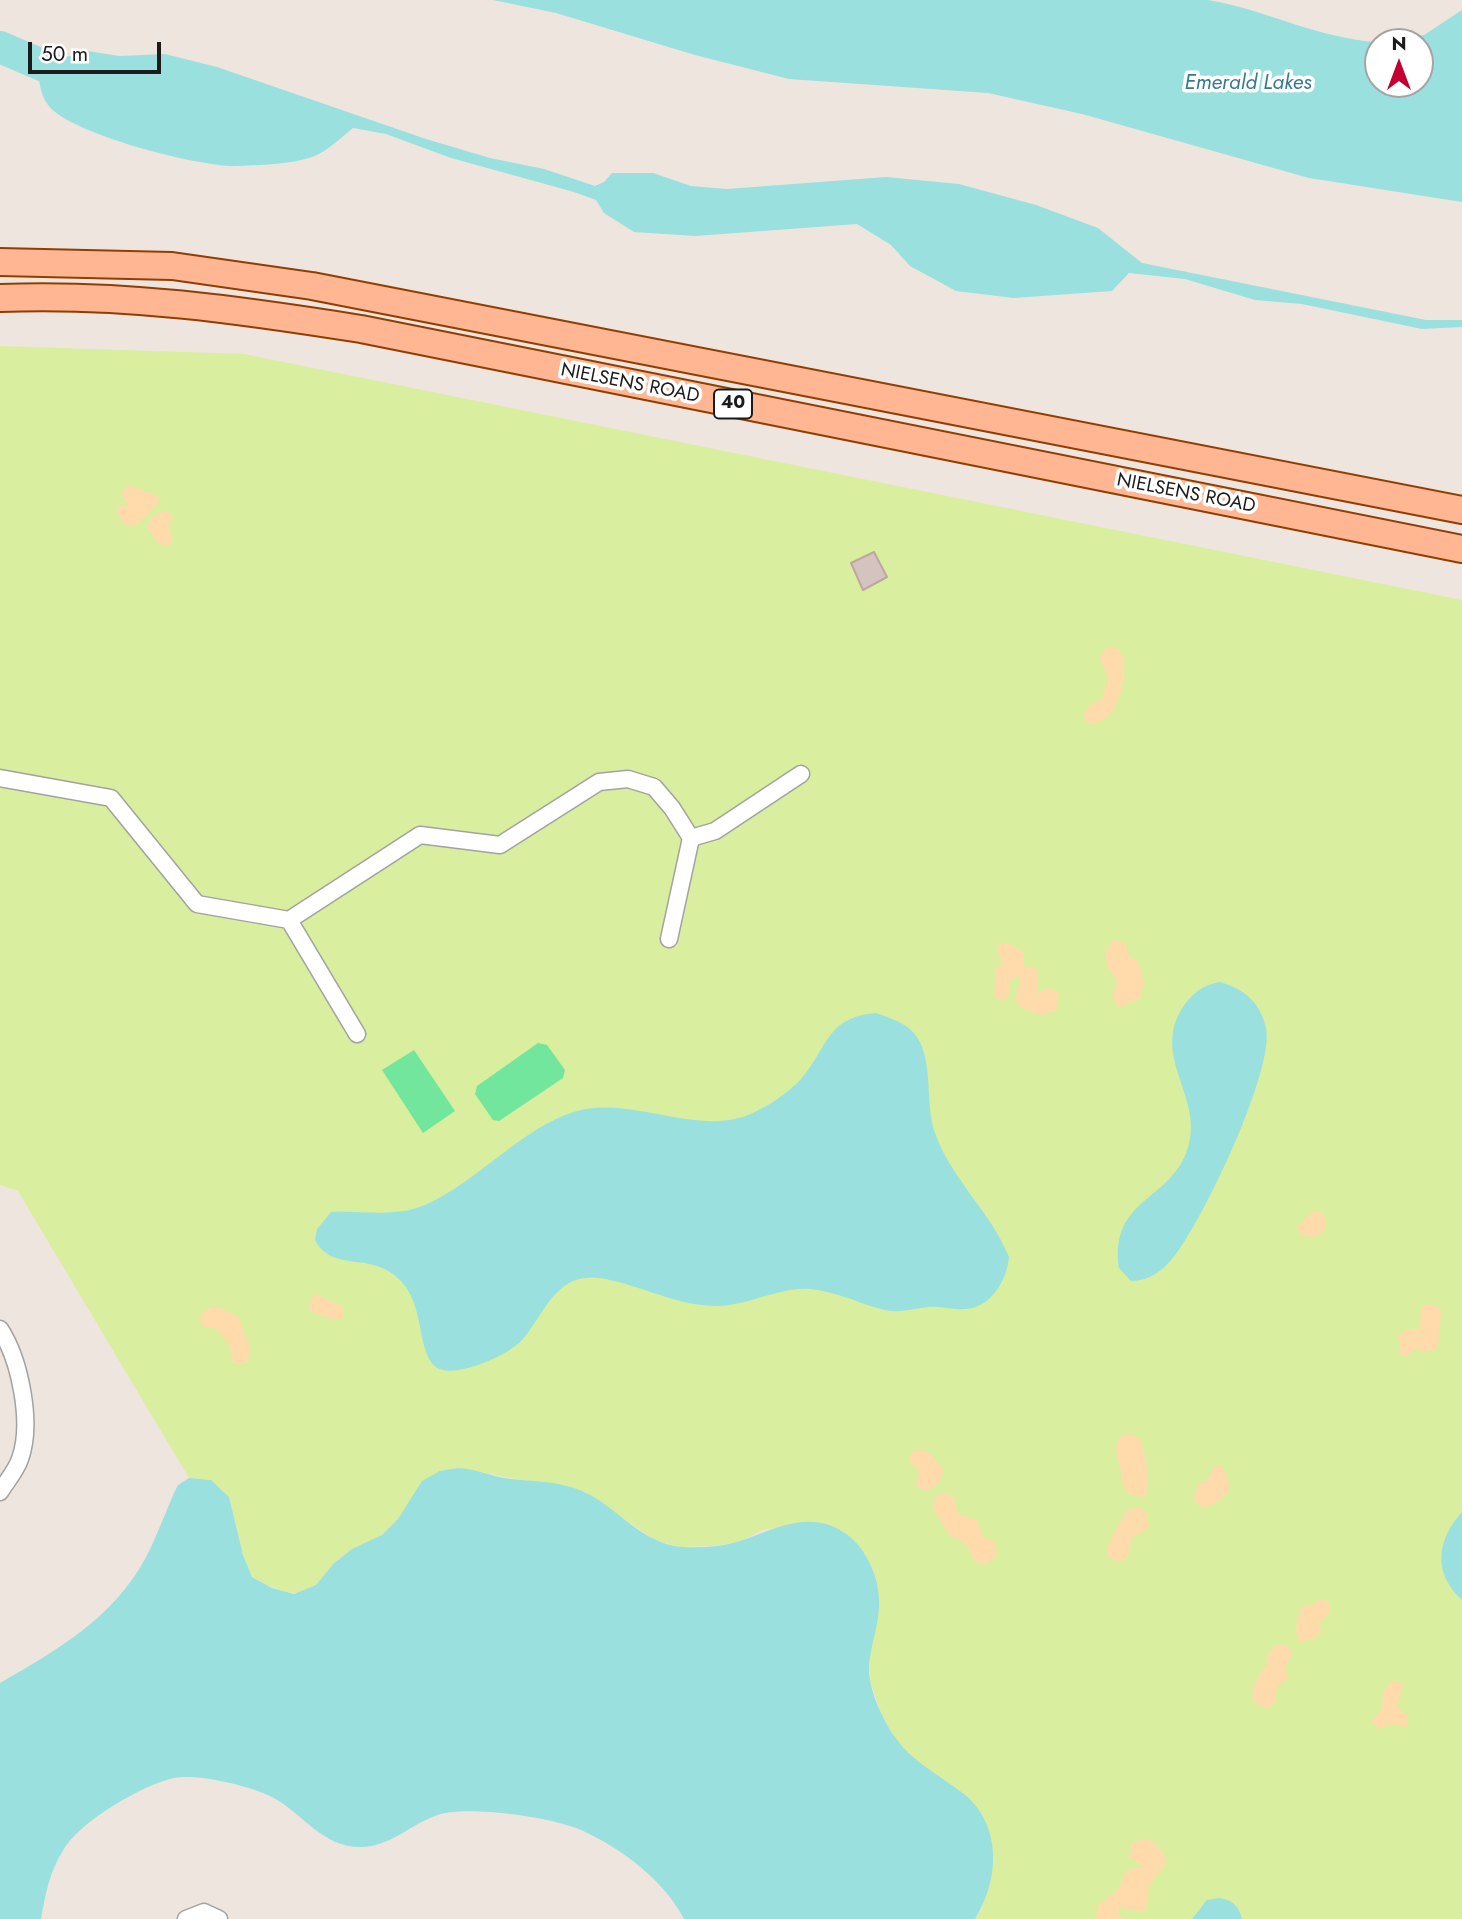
<!DOCTYPE html>
<html>
<head>
<meta charset="utf-8">
<style>
  body { margin:0 }
  #map { position:relative; width:1462px; height:1919px; overflow:hidden; background:#eee5de; font-family:Jost,sans-serif }
  canvas { display:block }
  .north { position:absolute; left:1364px; top:28px; width:70px; height:70px; box-sizing:border-box; background:#fff; border:2px solid #a4a4a4; border-radius:50%; rotate:0deg; font-size:19px; font-weight:700; line-height:28px; text-align:center; color:#1b1b1b }
  .north::after { content:''; display:block; margin:auto; width:24px; height:32px; background:#c50030; clip-path:polygon(50% 0,100% 100%,50% 72%,0 100%) }
  .scale { position:absolute; left:28px; top:42px; width:133px; height:32px; box-sizing:border-box; border:4px solid #1b1b1b; border-top:0; padding-left:9px; font-size:21px; line-height:24px; white-space:nowrap; color:#1b1b1b; -webkit-text-stroke:5px #fff; paint-order:stroke }
</style>
</head>
<body>
<div id="map">
<canvas width="1462" height="1919"></canvas>
<div class="north">N</div>
<div class="scale">50 m</div>
</div>
<script>
const ctx = document.querySelector('canvas').getContext('2d');
ctx.lineJoin = 'round';
function fill(path, color) {
  ctx.fillStyle = color;
  ctx.fill(path, 'evenodd');
}
function trace(path, color, width, dash) {
  ctx.strokeStyle = color;
  ctx.lineWidth = width;
  ctx.lineCap = dash ? 'butt' : 'round';
  ctx.setLineDash(dash || []);
  ctx.stroke(path);
}
function write(font, color, halo, rows, align = 'center') {
  ctx.font = font + ' Jost,sans-serif';
  ctx.lineWidth = 7;
  ctx.setLineDash([]);
  ctx.textBaseline = 'middle';
  ctx.strokeStyle = halo;
  ctx.fillStyle = color;
  for (const [text, x, y, turn = 0] of rows) {
    ctx.save();
    ctx.translate(x, y);
    ctx.rotate((+turn || 0) * Math.PI / 180);
    ctx.textAlign = isNaN(turn) ? turn : align;
    if (halo) ctx.strokeText(text, 0, 0);
    ctx.fillText(text, 0, 0);
    ctx.restore();
  }
}
fill(new Path2D(`
  M0,346L244,354L1462,600V1919H975L983,1907L963,1794L920,1765L897,1742L881,1714L870,1680V1651L879,1607L862,1550L845,1533L819,1523L763,1530L739,1542L715,1546L680,1547L655,1540L585,1492L458,1468C418,1474 412,1510 384,1533C370,1544 352,1549 337,1560C329,1567 325,1578 316,1585C296,1602 271,1587 252,1577L243,1555L229,1497L211,1480L189,1478L18,1191L0,1185Z`), '#d9ee9e');
fill(new Path2D(`
  M128,485L158,496L160,501L136,526L125,525L116,512L119,506H129L121,494Z
  M165,510L173,515L169,526L172,543L165,546L158,543L147,527L151,518Z
  M1110,647L1118,649L1124,657C1126,681 1119,721 1091,724L1085,720L1084,713L1089,706L1102,699L1108,677L1100,658L1103,651Z
  M1113,940L1125,943L1130,958L1138,961L1144,984L1140,998L1120,1007L1116,1005L1113,995L1118,981L1109,970L1105,952Z
  M1007,943L1024,952V966L1038,969V993L1048,988L1059,993L1057,1010L1042,1015L1019,1007L1015,999L1021,982L1017,976L1010,980C1010,989 1012,996 1003,1001L994,997L996,968L1003,963L997,951L999,944Z
  M1321,1211L1326,1221L1324,1232L1313,1237L1299,1235L1298,1226L1312,1212Z
  M316,1294L342,1306L344,1316L337,1320L310,1311V1301Z
  M1429,1304L1440,1308L1441,1313L1438,1348L1426,1352L1417,1348L1408,1355H1401L1398,1336L1407,1329H1420L1421,1308Z
  M214,1306L238,1316L249,1345L250,1354L245,1364L233,1363L230,1346L217,1329L201,1326L200,1314Z
  M1129,1434L1139,1438C1146,1452 1151,1483 1145,1497C1119,1497 1124,1481 1119,1463C1116,1452 1114,1445 1121,1436Z
  M918,1449L930,1453L944,1471L938,1484L928,1491L919,1488L916,1483L920,1472L909,1461L912,1452Z
  M1215,1466L1223,1467L1230,1489C1225,1499 1211,1507 1201,1507L1194,1500L1198,1484L1206,1481Z
  M944,1493L953,1496L958,1514L977,1520L982,1536L996,1543L997,1556L986,1564L975,1561L966,1544L949,1535L933,1508L935,1497Z
  M1138,1507L1147,1513L1149,1528L1132,1537L1127,1559L1117,1562L1108,1556C1106,1538 1120,1527 1126,1511Z
  M1320,1599L1330,1603V1613L1318,1623L1321,1629L1316,1638L1300,1642C1293,1635 1297,1613 1304,1605H1312Z
  M1275,1646H1286C1297,1653 1288,1660 1285,1668L1288,1678L1277,1687L1275,1701L1267,1709L1254,1702C1249,1689 1259,1673 1268,1663V1653Z
  M1395,1680L1403,1685L1397,1706L1408,1716L1407,1727L1393,1724L1377,1729L1372,1720L1382,1710L1383,1690Z
  M1141,1840H1151C1176,1864 1166,1863 1149,1885C1146,1916 1150,1914 1119,1907L1118,1916L1128,1919H1096L1097,1906L1117,1891L1126,1871L1143,1866L1130,1857L1131,1843Z`), '#ffdaab');
fill(new Path2D(`
  M538,1043L547,1045L565,1070L563,1078L499,1121L493,1120L475,1094L477,1086Z
  M414,1050L455,1111L423,1133L382,1070Z`), '#73e69e');
fill(new Path2D(`
  M493,0H1208C1267,10 1319,39 1378,42V84H1420V42H1379L1424,35L1462,10V202L1309,178L1082,114L988,93L789,79L695,55L556,13Z
  M88,51L119,56L165,54L217,67L426,139L490,158L544,169L595,186L604,182L612,173H653L691,186L727,189L886,177L959,184L1036,205L1098,228L1142,263L1426,320H1462V327L1422,329L1302,304L1255,300L1185,279L1129,273L1112,291L1014,298L956,291L910,266L891,245L857,224L695,236L634,232L604,213L596,200L574,192L451,158L386,134L353,128C339,139 326,153 309,158C287,165 256,165 234,166C196,166 70,134 48,105C40,94 37,77 40,64Z
  M1220,982C1244,989 1260,1002 1266,1028C1275,1070 1201,1225 1172,1259C1161,1272 1148,1281 1131,1281L1119,1268C1109,1196 1174,1202 1189,1144C1202,1094 1149,1055 1185,1004C1195,991 1204,985 1220,982Z
  M876,1013C890,1018 904,1022 914,1033C935,1058 924,1103 935,1133C951,1179 991,1212 1009,1257C1007,1280 991,1308 965,1309C953,1310 941,1306 928,1307C912,1309 897,1314 881,1309C857,1303 836,1291 810,1289C778,1287 748,1306 717,1306C675,1306 640,1284 599,1278C556,1272 545,1313 522,1340C509,1355 454,1380 436,1367C417,1353 425,1306 401,1281C372,1250 333,1274 315,1240L317,1229L331,1212C363,1210 394,1218 425,1205C476,1183 523,1127 574,1112C633,1094 696,1139 753,1113C770,1105 788,1093 801,1079C828,1048 826,1017 876,1013Z
  M458,1468C475,1469 488,1475 504,1478C531,1482 557,1480 582,1491C617,1506 641,1544 682,1547C700,1548 722,1547 740,1541C775,1529 809,1509 845,1533C867,1548 881,1581 879,1607C878,1632 866,1655 870,1680C872,1691 877,1705 882,1715C903,1759 929,1767 964,1794C1003,1826 999,1881 975,1919H684C664,1880 621,1848 581,1830C551,1817 477,1807 445,1813C416,1819 393,1846 363,1847C323,1849 303,1813 272,1797C251,1786 197,1773 174,1778C142,1785 81,1821 64,1849C50,1870 45,1895 41,1919H0V1683C57,1650 112,1619 145,1559C158,1535 166,1509 178,1485L189,1478L211,1480L229,1497L243,1555L252,1577L272,1588L294,1594L316,1585L334,1563L352,1549L382,1535L398,1519L422,1481L440,1471Z
  M1462,1512V1600C1433,1573 1436,1541 1462,1512Z
  M1219,1898C1232,1899 1239,1906 1242,1919H1192L1207,1900Z`), '#9ae0df');
trace(new Path2D(`
  M0,47L79,81`), '#9ae0df', 32);
const building = new Path2D(`
  M874,552L887,577L863,590L851,563Z`);
fill(building, '#d5c3bf');
trace(building, '#c0a6a0', 2);
const street = new Path2D(`
  M0,778L111,798L197,904L289,920L420,835L500,845L599,782L628,779L654,787L672,808L691,838
  M289,920L357,1034
  M669,939L691,838L715,831L801,774
  M0,1329C20,1360 33,1423 20,1459C16,1471 6,1482 0,1492
  M186,1919L204,1912L219,1919`);
const primary = new Path2D(`
  M0,262L172,266L312,286L1462,510
  M0,298C122,293 241,310 361,329L1462,549`);
trace(street, '#a2a2a2', 19);
trace(primary, '#913e00', 30);
trace(street, '#fff', 16);
trace(primary, '#ffb692', 26);
for (const [x, y, w] of [
  [733,404,38]
]) {
  const box = new Path2D();
  box.roundRect(x - w / 2, y - 14.5, w, 29, 5);
  ctx.fillStyle = '#fff';
  ctx.fill(box);
  trace(box, '#1b1b1b', 2);
}
write('bold 18px', '#1b1b1b', null, [
  ["40",733,404]
]);
write('19px', '#1b1b1b', '#fff', [
  ["NIELSENS ROAD",630,384,11],
  ["NIELSENS ROAD",1186,494,11]
]);
write('italic 21px', '#367a92', '#fff', [
  ["Emerald Lakes",1248,84]
]);
</script>
</body>
</html>
